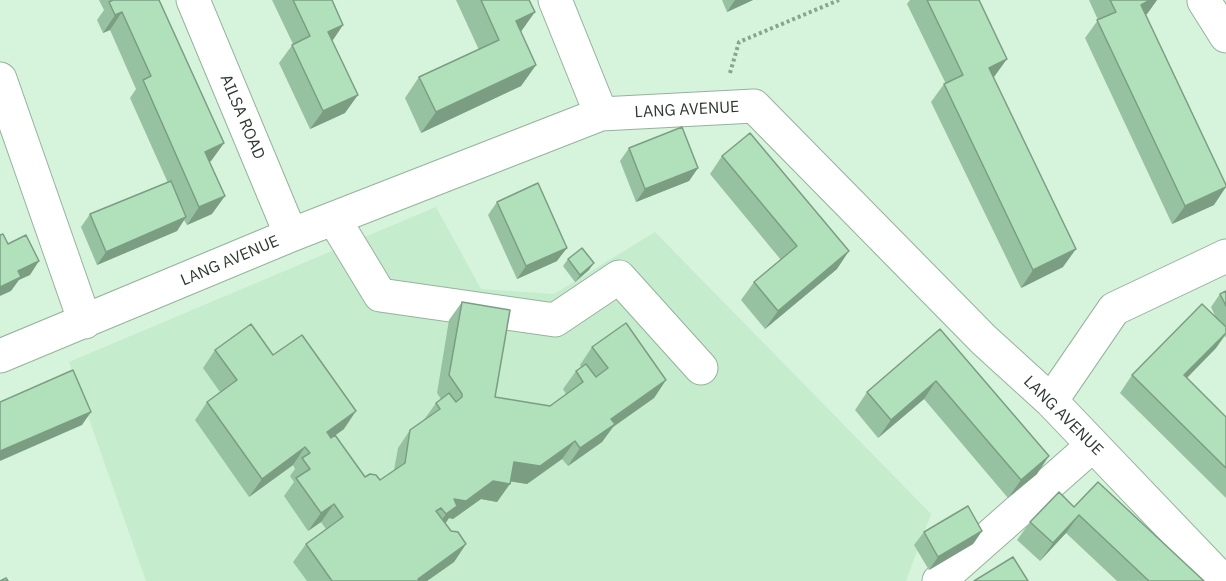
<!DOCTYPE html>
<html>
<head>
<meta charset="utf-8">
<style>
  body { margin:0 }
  canvas { display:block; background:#d5f4db }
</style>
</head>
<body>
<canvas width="1226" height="581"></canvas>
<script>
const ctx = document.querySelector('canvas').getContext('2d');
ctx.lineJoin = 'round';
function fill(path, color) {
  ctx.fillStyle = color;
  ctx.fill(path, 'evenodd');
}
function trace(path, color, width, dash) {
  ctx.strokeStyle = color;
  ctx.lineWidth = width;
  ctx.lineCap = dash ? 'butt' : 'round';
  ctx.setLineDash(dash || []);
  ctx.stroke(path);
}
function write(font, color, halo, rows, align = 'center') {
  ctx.font = font + ' "IBM Plex Sans",sans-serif';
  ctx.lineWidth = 4.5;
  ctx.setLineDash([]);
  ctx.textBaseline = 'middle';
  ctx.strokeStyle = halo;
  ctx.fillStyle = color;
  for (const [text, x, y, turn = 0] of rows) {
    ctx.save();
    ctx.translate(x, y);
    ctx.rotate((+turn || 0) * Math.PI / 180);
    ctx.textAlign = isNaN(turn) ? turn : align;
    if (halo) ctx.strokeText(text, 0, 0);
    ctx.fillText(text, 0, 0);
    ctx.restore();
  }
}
fill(new Path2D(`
  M436,207L481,289L554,294L655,232L931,514L906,581H146L69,362Z`), '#c6ecce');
const minor = new Path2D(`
  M193,0L291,235
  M555,0L601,114
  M1204,1L1226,36
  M0,79L85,322
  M334,219L380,295L555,320L619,277L701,368
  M0,356L291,235L601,114L754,106L984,340L1051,401L1223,581
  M1051,401L1114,309L1226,256
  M939,581L1093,445`);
trace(minor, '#95b39b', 35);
trace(new Path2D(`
  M730,73L739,42L839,0`), '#8ba290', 4, [3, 3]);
trace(minor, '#fff', 33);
fill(new Path2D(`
  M99,0H159L224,143L211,161L209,162L212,214L187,225L184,220L177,231L97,265L81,227L90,214L168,183L130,98L136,89L110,30L103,33L97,20L104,10Z
  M272,0H332L343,25L332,40L345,113L310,129L279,63L293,44Z
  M456,0H529L521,32L536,65L521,86L421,133L405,98L419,77L479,50Z
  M722,0H753L727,12Z
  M910,0H979L994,77L993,78L1063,267L1021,288L931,102L944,84H946L907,4Z
  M1089,0H1157L1147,14H1146L1214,205L1172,224L1085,38L1098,20Z
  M629,148L698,168L689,181L636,202L620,161Z
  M722,156L837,269L765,329L741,300L754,282L781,260L710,174Z
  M497,202L557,261L517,279L488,215Z
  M568,259L589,270L575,282L563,266Z
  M1226,291V338L1225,336L1216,348L1187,378L1226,417V498L1120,393L1132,375L1216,318L1211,307L1220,294Z
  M462,302L495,397L550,406L566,394L563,389L576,371L581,367L580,365L592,347L666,380L654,398L613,427L602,442L568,466L562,459L527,484L511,481L497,502L481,499L453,519L449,518L445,523L451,531L466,544L454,562L427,581H307L293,562L306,544L326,529L321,522L308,531L284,496L294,482L290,476L295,469L293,465L249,497L195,420L207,402L220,392L203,368L215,350L273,355L344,429L335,435L365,477L380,480L394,470L398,448L410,430L423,421L436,403L441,399L437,393L449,320Z
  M940,329L1037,474L1008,498L924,399L878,438L855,410L867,392Z
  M1074,507L1204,581H1117L1066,533L1040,561L1017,540L1030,522Z
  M982,531L973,544L929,570L914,545L924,532Z`), '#97c2a1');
fill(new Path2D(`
  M735,0H753L727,12Z
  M1150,0H1157L1147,14L1128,23L1141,5Z
  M122,12L110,30L103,33L115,15Z
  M535,12L520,33L516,21Z
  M343,25L331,43L328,32Z
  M1007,59L994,77L976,86L989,68Z
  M536,65L521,86L421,133L436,112Z
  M358,95L345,113L310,129L323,111Z
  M224,143L211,161L192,170L205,152Z
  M698,168L689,181L636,202L645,189Z
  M1226,187L1214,205L1172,224L1185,206Z
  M225,196L212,214L187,225L199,207Z
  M186,217L177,231L97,265L106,252Z
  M567,248L557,261L517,279L526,266Z
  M1076,249L1063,267L1021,288L1033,270Z
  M849,251L837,269L765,329L778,311Z
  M39,261L30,275L19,280L11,291L0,296V287L18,271Z
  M594,263L589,270L575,282L580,275Z
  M1226,333L1216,348L1171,394L1184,375Z
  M666,380L654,398L613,427L602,442L568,466L580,448L611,419Z
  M936,381L924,399L878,438L891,420Z
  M356,411L344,429L315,450L327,432Z
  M91,412L82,425L0,461V451Z
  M575,441L562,459L527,484L501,480L514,462Z
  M305,447L293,465L249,497L262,479Z
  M1049,456L1037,474L1008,498L1021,480Z
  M493,481L510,484L497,502L481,499L453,519L449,518L445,524L433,532L446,514L454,499Z
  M334,504L321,522L308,531L321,513Z
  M1079,515L1066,533L1040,561L1053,543Z
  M982,531L973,544L929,570L938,557Z
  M466,544L454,562L427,581H416L418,579Z`), '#7b9e83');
const building = new Path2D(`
  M113,0H159L224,143L205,152L225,196L199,207L143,80L151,76L122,12L115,15L109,2Z
  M293,0H332L343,25L328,32L358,95L323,111L292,45L310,36Z
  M481,0H529L535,12L516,21L536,65L436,112L419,77L499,40Z
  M927,0H979L1007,59L989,68L1076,249L1033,270L944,84L963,75Z
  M1110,0H1150L1141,5L1226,185V187L1185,206L1097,20L1116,12Z
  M682,127L698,168L645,189L629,148Z
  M750,133L849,251L778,311L754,282L797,246L722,156Z
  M171,181L186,217L106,252L90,214Z
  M538,183L567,248L526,266L497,202Z
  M3,234L8,244L26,235L39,261L18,271L21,277L0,287V235Z
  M582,248L594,263L580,275L568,259Z
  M1226,291V306L1220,294Z
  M462,302L510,310L495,397L550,406L583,382L576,371L586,364L596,377L608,368L592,347L626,323L666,380L611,419L615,424L580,448L575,441L540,466L514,462L510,484L493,481L466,501L454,499L457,506L446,514L441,508L436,511L451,531L458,532L466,544L418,579L419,581H332L306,544L343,517L334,504L321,513L296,478L310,469L302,458L310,453L305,447L262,479L207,402L237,380L215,350L251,324L273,355L302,335L356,411L327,432L331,438L335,435L365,477L370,474L376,475L380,480L405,463L410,430L440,409L436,403L449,393L456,402L462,397V394L449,375Z
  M1202,304L1226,327V333L1184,375L1226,417V468L1132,375Z
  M940,329L1049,456L1021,480L936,381L891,420L867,392Z
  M73,370L91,412L0,451V402Z
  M1098,482L1204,581H1149L1079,515L1053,543L1030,522L1059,492L1074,507Z
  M968,506L982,531L938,557L924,532Z
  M1013,557L1028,581H974Z
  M6,578L8,581H0Z`);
fill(building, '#b0e1bb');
trace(building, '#7b9e83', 1.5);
write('16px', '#2d3930', '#fff', [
  ["LANG AVENUE",687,110,-3],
  ["AILSA ROAD",242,117,67],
  ["LANG AVENUE",230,261,-23],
  ["LANG AVENUE",1063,416,45]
]);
</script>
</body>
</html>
